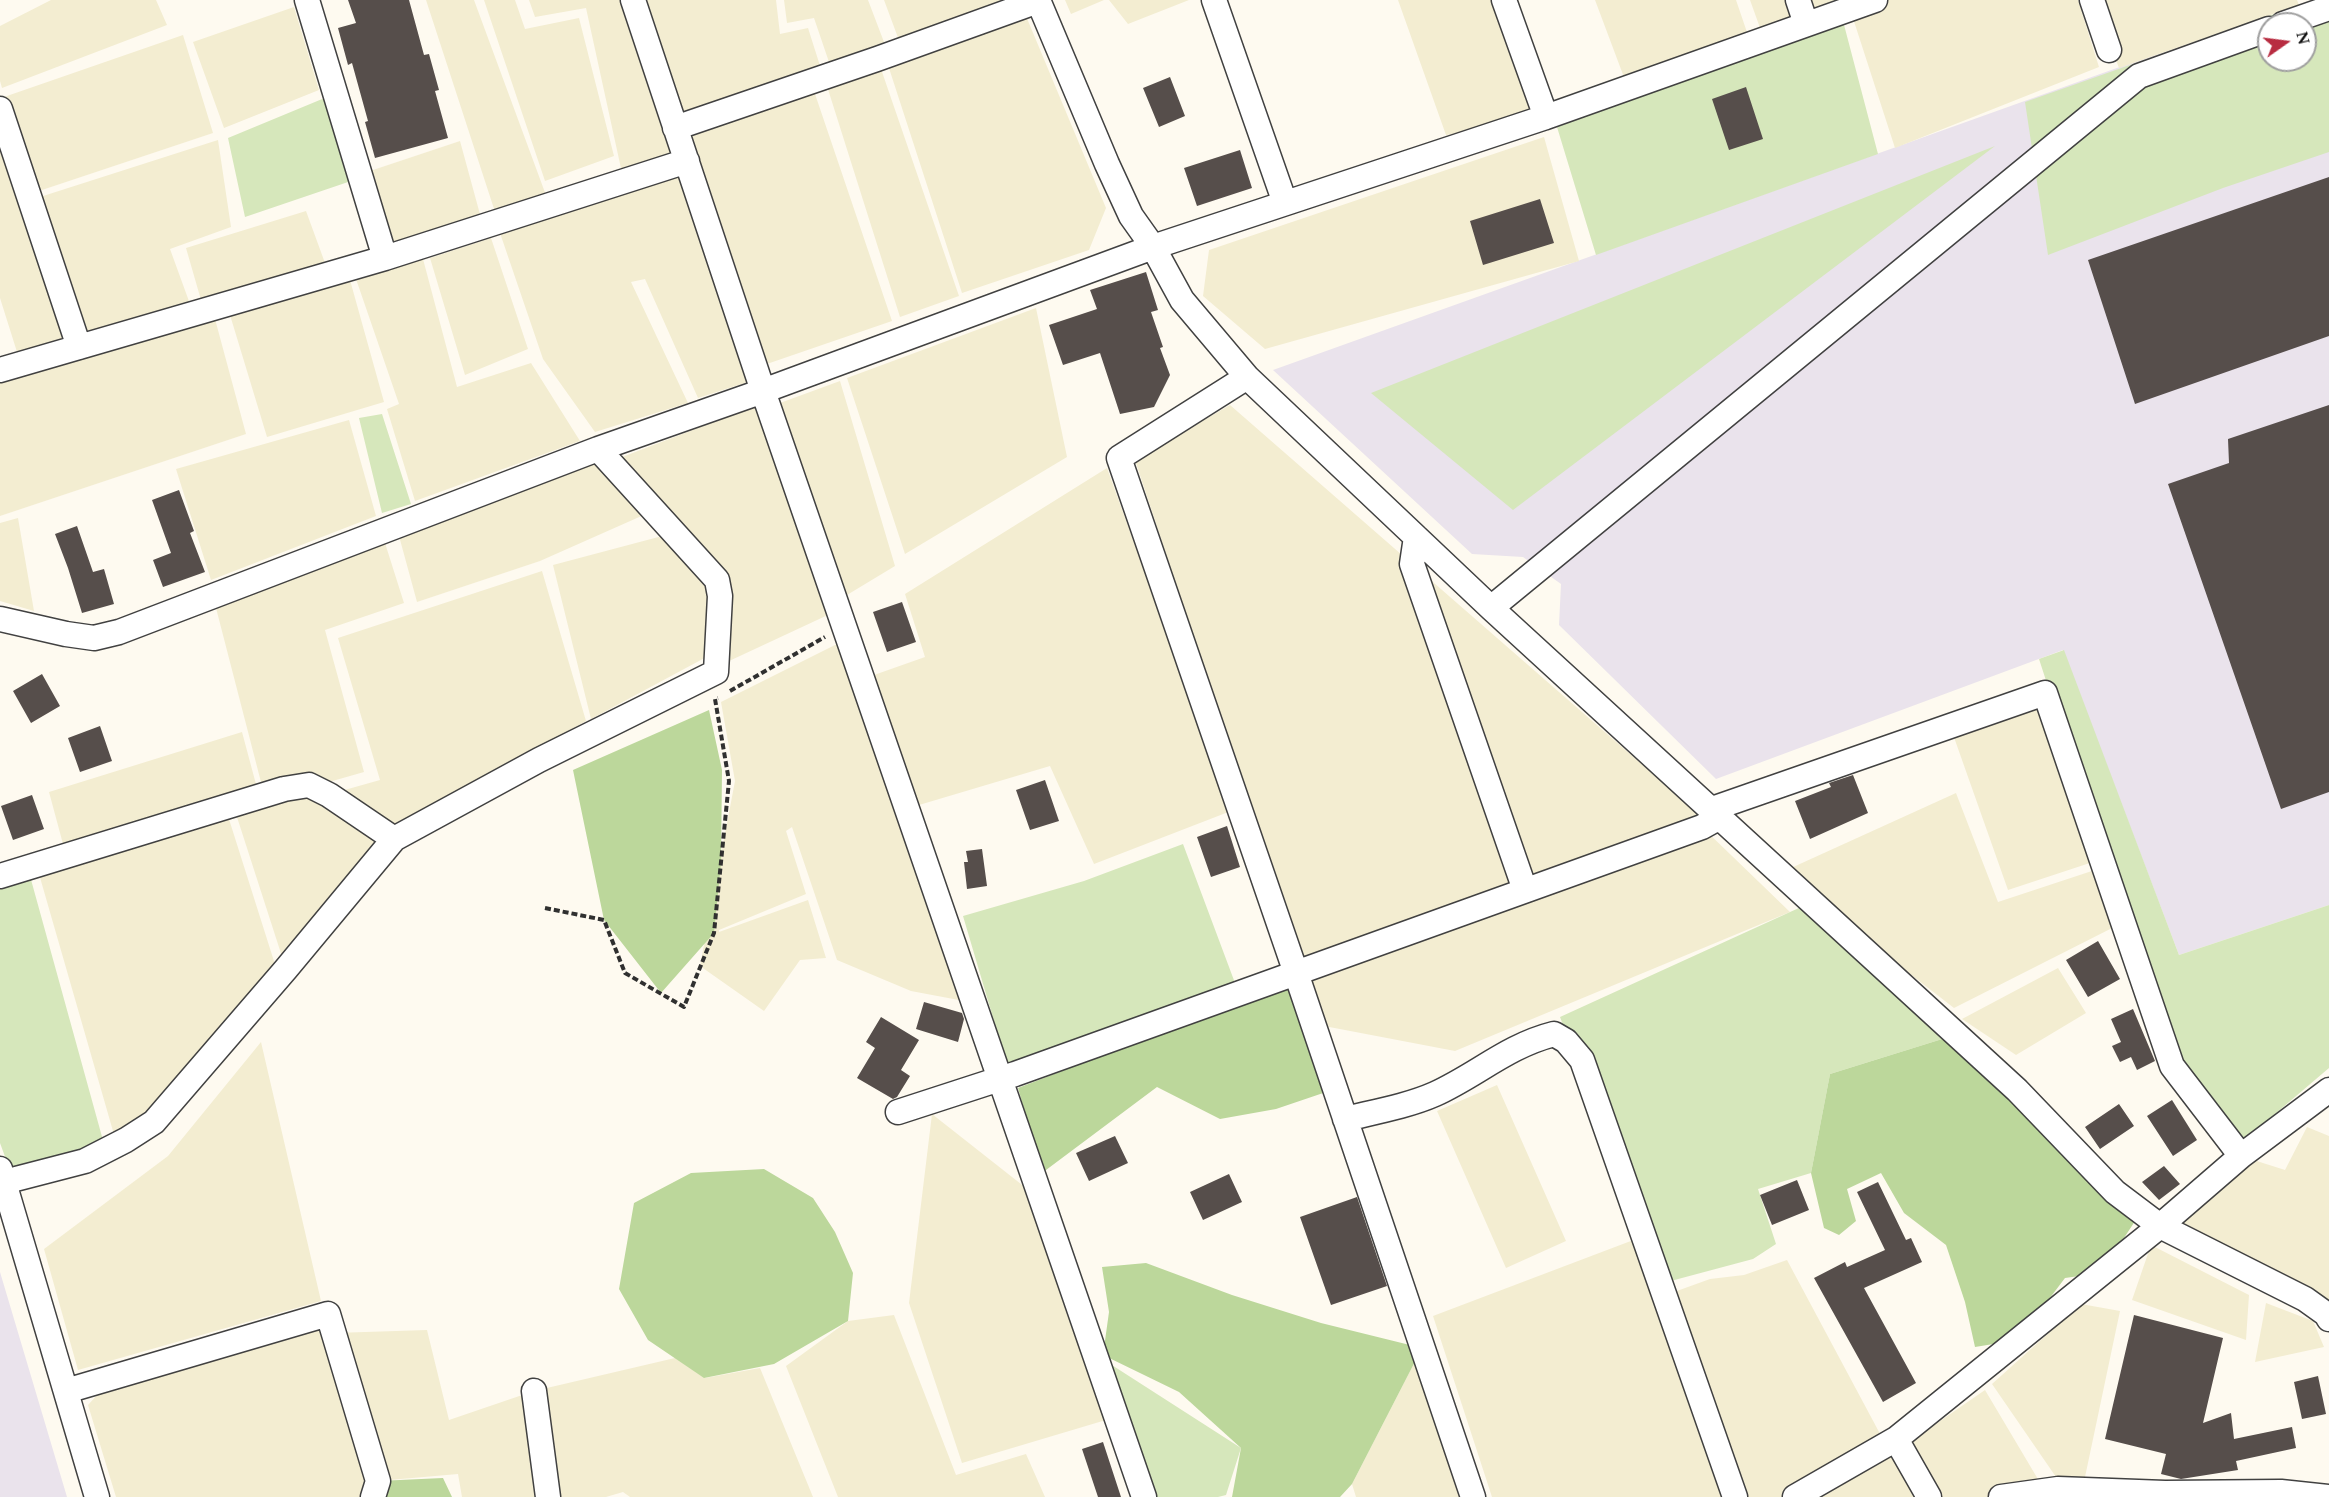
<!DOCTYPE html>
<html>
<head>
<meta charset="utf-8">
<style>
  body { margin:0 }
  #map { position:relative; width:2329px; height:1497px; overflow:hidden; background:#fefaf0; font-family:Spectral,serif }
  canvas { display:block }
  .north { position:absolute; left:2257px; top:12px; width:60px; height:60px; box-sizing:border-box; background:#fff; border:2px solid #9f9f9f; border-radius:50%; rotate:76deg; font-size:16px; font-weight:700; line-height:24px; text-align:center; color:#0e0e0e }
  .north::after { content:''; display:block; margin:auto; width:21px; height:27px; background:#b82c41; clip-path:polygon(50% 0,100% 100%,50% 72%,0 100%) }
</style>
</head>
<body>
<div id="map">
<canvas width="2329" height="1497"></canvas>
<div class="north">N</div>
</div>
<script>
const ctx = document.querySelector('canvas').getContext('2d');
ctx.lineJoin = 'round';
function fill(path, color) {
  ctx.fillStyle = color;
  ctx.fill(path, 'evenodd');
}
function trace(path, color, width, dash) {
  ctx.strokeStyle = color;
  ctx.lineWidth = width;
  ctx.lineCap = dash ? 'butt' : 'round';
  ctx.setLineDash(dash || []);
  ctx.stroke(path);
}
fill(new Path2D(`
  M2329,0V905L2179,955L2063,650L1716,779L1559,625L1561,584L1523,557L1472,554L1273,370L2142,59ZM2269,24H2305V60H2269Z
  M0,1272L67,1497H0Z`), '#eae3ec');
fill(new Path2D(`
  M51,0H156L167,25L2,88L0,81V26Z
  M426,0H474L547,198L496,215Z
  M484,0H515L525,29L579,18L614,156L545,181Z
  M529,0H623L676,155L622,173L586,8L535,17Z
  M641,0H776L780,34L808,28L822,72L680,119Z
  M784,0H868L887,50L831,68L814,18L787,23Z
  M884,0H1018L900,43Z
  M1065,0H1104L1071,14Z
  M1109,0H1189L1128,24Z
  M1398,0H1518L1506,3L1546,117L1446,135Z
  M1595,0H1736L1751,44L1628,88Z
  M1750,0H1797L1806,24L1764,39Z
  M1811,0H2078L2099,67L1895,148L1850,9L1818,20Z
  M2093,0H2297L2299,5L2119,68Z
  M294,7L319,90L224,128L193,42Z
  M1026,16L1106,208L1089,250L962,293L888,65Z
  M183,35L213,133L39,191L4,97Z
  M880,66L959,296L900,317L826,83Z
  M814,91L892,321L761,366L686,134Z
  M0,136L68,337L17,352L0,298Z
  M1544,137L1579,261L1265,349L1203,296L1209,250Z
  M218,140L231,227L170,249L190,304L84,335L40,197Z
  M460,141L481,218L395,245L370,171Z
  M680,176L751,381L698,398L645,279L631,282L688,403L595,432L543,359L500,233Z
  M306,211L325,263L201,300L186,248Z
  M491,238L528,349L465,375L430,258Z
  M423,259L457,387L531,363L580,441L415,501L387,409L399,404L356,279Z
  M350,280L384,402L267,437L230,315Z
  M1036,308L1067,457L905,554L847,378Z
  M215,319L246,434L0,516V381Z
  M840,381L895,566L842,598L780,403Z
  M758,405L830,614L727,662L723,577L617,459Z
  M1230,405L1700,815L1300,961L1135,460Z
  M349,420L376,516L211,580L176,469Z
  M590,463H600L646,514L540,561L417,602L399,536Z
  M1107,468L1231,811L1094,864L1050,766L919,805L874,675L925,657L905,594Z
  M18,518L34,611L0,601V523Z
  M666,535L709,584L712,654L591,719L553,565Z
  M385,543L404,603L325,630L364,772L329,782L311,774L262,786L216,608Z
  M542,571L586,721L396,827L341,791L380,780L338,638Z
  M839,643L964,1001L911,991L837,960L792,827L786,831L806,894L719,930V932L808,900L826,958L800,960L764,1011L700,966L735,781L721,702Z
  M2045,693L2102,859L2008,890L1950,726Z
  M242,732L257,788L63,844L49,792Z
  M1956,793L1998,902L2104,867L2124,922L1954,1008L1780,873Z
  M300,794L315,797L381,843L286,969L236,814Z
  M228,816L279,977L117,1145L39,874Z
  M1702,827L1790,912L1455,1051L1324,1026L1305,977Z
  M2058,968L2086,1013L2016,1055L1962,1019Z
  M261,1042L321,1301L78,1370L44,1249L168,1156Z
  M1497,1085L1566,1241L1506,1268L1437,1111Z
  M932,1114L1026,1188L1106,1420L962,1463L909,1303Z
  M2307,1127L2329,1136V1300L2160,1226L2241,1156L2285,1170Z
  M1644,1236L1663,1296L1710,1279L1744,1275L1787,1260L1886,1445L1795,1497H1492L1433,1316Z
  M2151,1245L2249,1295L2246,1340L2132,1300Z
  M2266,1303L2313,1321L2324,1347L2255,1362Z
  M2081,1304L2120,1311L2085,1477H2056L1992,1384Z
  M894,1315L956,1475L1026,1454L1045,1497H838L786,1366L848,1321Z
  M318,1326L334,1333L427,1330L449,1420L534,1391L675,1358L705,1378L760,1368L813,1497H630L623,1492L606,1497H462L458,1474L378,1481L373,1497H116L88,1405L98,1394Z
  M1422,1348L1473,1497H1356L1352,1484Z
  M1985,1390L2045,1491L2001,1497H1805L1901,1448Z`), '#f3edd1');
fill(new Path2D(`
  M2314,0H2329V152L2223,188L2048,255L2025,102ZM2269,24H2305V60H2269Z
  M1843,21L1878,154L1596,255L1557,127Z
  M327,97L354,180L245,217L228,138Z
  M1995,146L1513,510L1371,393Z
  M382,414L411,504L382,513L359,418Z
  M2064,650L2179,955L2329,905V1068L2242,1142L2167,1052L2039,659Z
  M1183,844L1235,983L1007,1065L963,916L1084,881Z
  M30,876L104,1144L11,1173L0,1143V885Z
  M1812,902L1955,1035L1830,1074L1811,1173L1758,1189L1776,1244L1753,1259L1652,1286L1644,1236L1560,1017Z
  M1104,1360L1241,1448L1226,1495L1218,1497H1152Z`), '#d6e7bb');
fill(new Path2D(`
  M709,710L722,770L721,863L714,933L661,993L604,920L573,770Z
  M1290,983L1335,1089L1276,1109L1220,1119L1157,1087L1042,1173L1018,1088Z
  M1955,1035L2091,1185L2141,1212L2101,1273L2065,1278L2018,1340L1975,1347L1965,1302L1946,1245L1904,1213L1881,1173L1847,1189L1856,1221L1839,1235L1824,1228L1811,1173L1830,1074Z
  M764,1169L813,1198L835,1232L853,1273L848,1321L774,1364L704,1378L648,1340L619,1289L634,1203L691,1173Z
  M1146,1263L1232,1295L1321,1323L1422,1348L1352,1484L1340,1497H1232L1241,1448L1179,1392L1103,1355L1109,1312L1102,1267Z
  M443,1478L452,1497H373L378,1481Z`), '#bcd79b');
fill(new Path2D(`
  M348,0H409L424,55L429,54L439,90L435,91L448,138L375,158L365,122L368,121L352,63L348,65L338,28L356,23Z
  M1170,77L1185,116L1159,127L1143,88Z
  M1746,87L1763,139L1729,150L1712,99Z
  M1240,150L1252,188L1197,206L1184,168Z
  M2329,177V336L2135,404L2088,260Z
  M1540,199L1554,243L1483,265L1470,221Z
  M1146,272L1158,310L1151,312L1163,347L1160,348L1170,375L1154,407L1120,414L1100,353L1063,365L1049,325L1097,309L1090,290Z
  M2329,405V792L2281,809L2168,484L2229,463L2228,439Z
  M179,490L194,531L190,533L205,572L163,587L153,560L171,553L152,500Z
  M77,526L93,572L104,569L114,604L82,613L68,568L55,534Z
  M902,602L916,642L887,652L873,612Z
  M42,674L60,706L31,723L13,691Z
  M100,726L112,761L80,772L68,738Z
  M1853,775L1868,813L1810,839L1795,801L1831,787L1829,783Z
  M1045,780L1059,821L1030,830L1016,790Z
  M32,795L44,829L13,840L1,806Z
  M1227,826L1240,867L1211,877L1197,837Z
  M982,849L987,886L967,889L964,862H968L966,851Z
  M2098,941L2120,979L2088,997L2066,960Z
  M924,1002L962,1013L964,1019L958,1042L916,1029Z
  M2133,1009L2155,1061L2137,1070L2131,1057L2120,1062L2112,1046L2121,1042L2111,1019Z
  M881,1017L919,1040L901,1070L910,1076L897,1097L893,1099L857,1078L875,1048L866,1042Z
  M2172,1100L2197,1140L2173,1156L2147,1116Z
  M2119,1104L2134,1126L2100,1149L2085,1127Z
  M1115,1136L1128,1163L1089,1181L1076,1153Z
  M2164,1166L2180,1184L2159,1200L2142,1182Z
  M1229,1174L1242,1202L1203,1220L1190,1192Z
  M1797,1180L1809,1210L1772,1225L1760,1195Z
  M1878,1182L1906,1240L1911,1238L1922,1262L1864,1288L1916,1383L1883,1402L1814,1278L1845,1262L1847,1267L1885,1250L1857,1192Z
  M1357,1197L1387,1286L1331,1305L1300,1217Z
  M2134,1315L2223,1338L2203,1423L2231,1413L2234,1439L2292,1427L2296,1448L2236,1461L2238,1470L2181,1479L2161,1474L2166,1454L2105,1439Z
  M2318,1376L2326,1414L2302,1419L2294,1382Z
  M1103,1442L1121,1497H1098L1082,1449Z`), '#564e4b');
const minor = new Path2D(`
  M307,0L385,258
  M633,0L763,391L1144,1497
  M1038,0L1107,164L1131,216L1153,247L1182,300L1247,377L1491,608L2017,1090L2115,1192L2160,1226L2305,1299L2326,1314L2329,1319
  M1214,0L1285,203
  M1504,0L1546,117
  M1798,0L1806,24
  M2092,0L2109,50
  M2283,24L2329,8
  M0,109L79,347
  M675,128L877,59L1038,1
  M0,370L385,258L687,161
  M1247,377L1119,458L1296,973L1473,1497
  M1416,537L1412,564L1525,890
  M1491,608L2139,76L2269,29
  M0,619L66,634L94,638L119,632L598,449L763,391L1153,247L1546,117L1875,0
  M1712,809L2045,693L2172,1066L2241,1156
  M0,876L284,789L309,785L329,795L394,839
  M898,1112L1015,1074L1702,827L1720,817
  M1345,1119C1374,1112 1408,1106 1435,1094C1477,1075 1507,1046 1554,1034L1566,1041L1582,1060L1735,1497
  M0,1169L97,1497
  M4,1182L85,1161L126,1140L154,1122L286,969L394,839L539,760L716,672L720,596L717,580L598,449
  M66,1391L328,1314L378,1481L373,1497
  M534,1391L548,1497
  M1896,1439L1929,1497
  M1795,1497L1896,1439L2160,1226L2241,1156L2329,1090
  M2001,1497L2058,1489L2165,1493L2281,1492L2329,1497`);
trace(minor, '#414141', 27);
trace(new Path2D(`
  M730,691L825,637
  M545,908L604,920L625,973L684,1007L714,933L729,781L715,699L718,698`), '#303030', 4, [6, 3]);
trace(minor, '#fff', 24);
</script>
</body>
</html>
